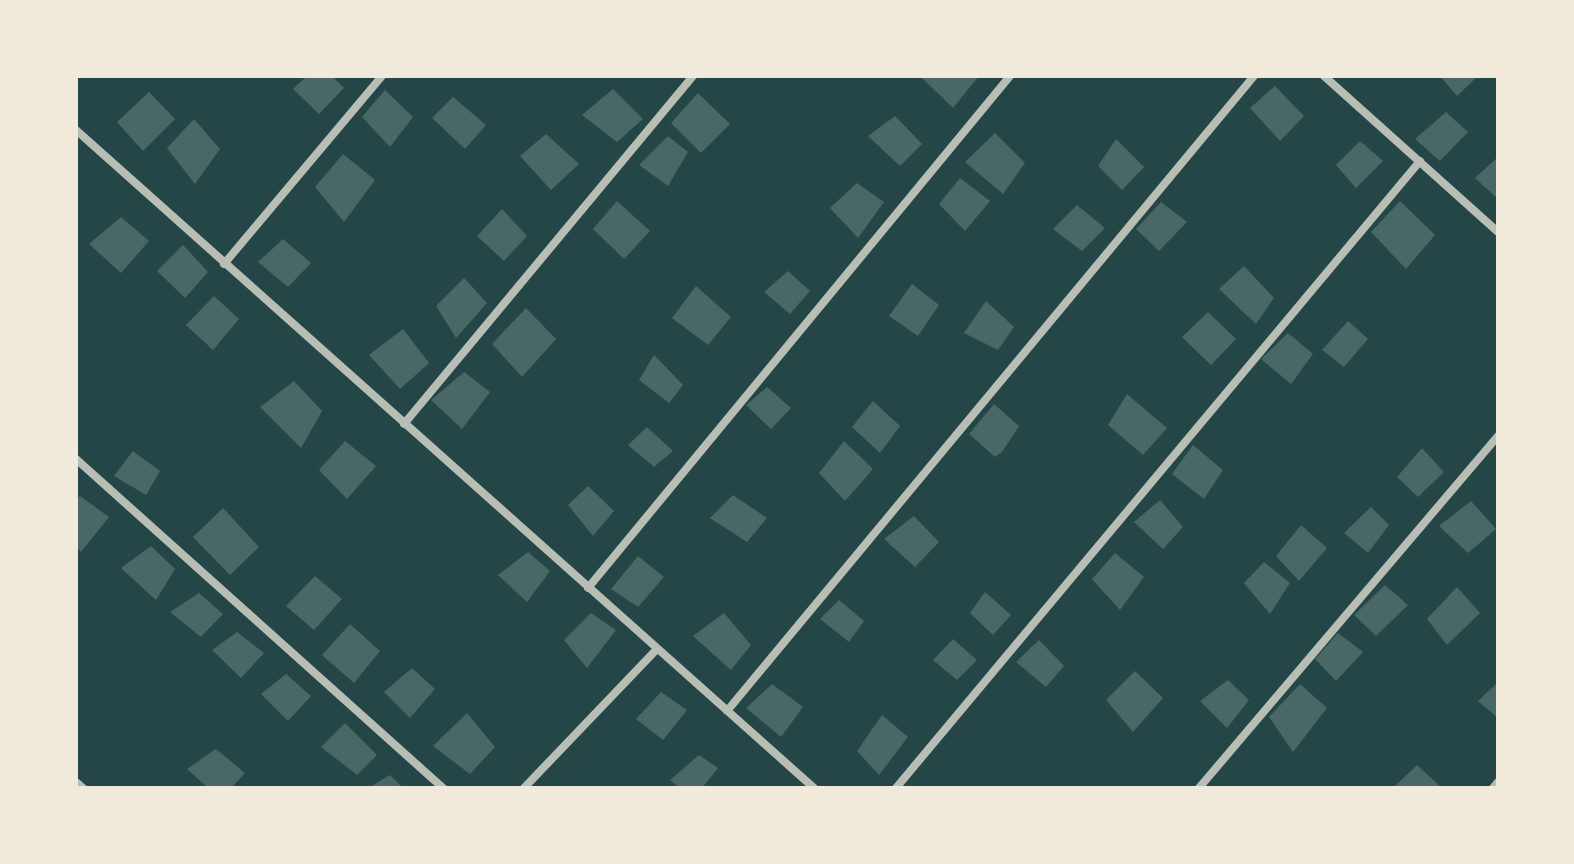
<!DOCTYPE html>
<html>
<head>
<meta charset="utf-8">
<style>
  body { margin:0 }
  #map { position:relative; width:1574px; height:864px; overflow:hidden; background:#0f3d3e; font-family:Commissioner,sans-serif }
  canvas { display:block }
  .frame { position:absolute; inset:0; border:78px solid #f1e9da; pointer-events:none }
</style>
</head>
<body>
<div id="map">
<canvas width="1574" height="864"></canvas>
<div class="frame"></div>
</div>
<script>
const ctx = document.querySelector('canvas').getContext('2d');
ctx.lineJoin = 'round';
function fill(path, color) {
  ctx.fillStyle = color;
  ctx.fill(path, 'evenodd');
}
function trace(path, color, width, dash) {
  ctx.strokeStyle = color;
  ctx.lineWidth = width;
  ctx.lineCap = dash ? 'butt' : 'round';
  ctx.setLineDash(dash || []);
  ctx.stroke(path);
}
fill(new Path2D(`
  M76,76H1498V788H76Z`), '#244646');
fill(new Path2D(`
  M307,76H332L344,88L319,114L293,89Z
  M920,76H979L953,108Z
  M1440,76H1478L1457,96Z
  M1275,86L1304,116L1280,141L1250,108Z
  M613,89L643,119L617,142L582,115Z
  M385,90L413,117L390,147L362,117Z
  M149,92L175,119L143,151L117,122Z
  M698,93L730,124L701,153L671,123Z
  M453,97L486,125L465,149L432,118Z
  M1446,112L1468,132L1440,161L1415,139Z
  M895,116L922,144L900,166L868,136Z
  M194,119L220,149L195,184L167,148Z
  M995,133L1025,163L1003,194L965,162Z
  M546,134L579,164L551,190L520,156Z
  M668,136L688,152L668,186L639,165Z
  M1116,139L1144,167L1122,190L1098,166Z
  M1360,141L1383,161L1356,188L1336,165Z
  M343,154L375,180L344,222L315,187Z
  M1498,157V199L1475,178Z
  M960,178L990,201L965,231L939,204Z
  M857,183L884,202L858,238L830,208Z
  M617,201L650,231L624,259L593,229Z
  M1400,201L1435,235L1406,269L1371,232Z
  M1161,202L1187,222L1159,251L1136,229Z
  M1077,205L1105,228L1082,251L1053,229Z
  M502,209L527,236L504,261L477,236Z
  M121,217L149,241L121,273L89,244Z
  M283,239L311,263L288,287L258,262Z
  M183,245L208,272L185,298L157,271Z
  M1244,266L1274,298L1256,324L1219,289Z
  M788,271L810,291L790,314L764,292Z
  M464,278L487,303L456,338L436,306Z
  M912,284L939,305L918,336L889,316Z
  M696,286L731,317L708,345L672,318Z
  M214,296L239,319L213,350L186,325Z
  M986,301L1014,327L998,350L964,333Z
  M526,308L556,339L522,377L492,344Z
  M1208,312L1236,339L1211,365L1182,337Z
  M1348,321L1368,339L1344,367L1322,350Z
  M403,329L429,363L400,389L369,355Z
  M1288,333L1313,354L1291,384L1261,359Z
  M654,355L683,385L669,403L639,380Z
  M464,372L490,392L462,429L431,400Z
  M294,381L322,411L301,448L260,407Z
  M767,387L791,408L771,429L746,405Z
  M1127,394L1167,428L1143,455L1108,425Z
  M873,401L900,426L880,453L852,427Z
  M994,404L1019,426L1002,452L995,457L969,434Z
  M647,427L673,451L654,467L628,445Z
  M345,441L376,466L347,499L319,470Z
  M844,441L873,469L845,501L819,473Z
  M1193,445L1223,470L1204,499L1172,474Z
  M1422,448L1444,472L1418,497L1397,477Z
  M133,451L160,471L146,495L114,476Z
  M588,486L614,511L593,536L568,505Z
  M733,495L767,518L747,542L710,518Z
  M80,496L109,517L81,552L76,547V499Z
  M1160,500L1183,527L1163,549L1134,522Z
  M1471,501L1496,529L1468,553L1439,526Z
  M1371,507L1389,525L1368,553L1344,533Z
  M223,508L259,547L230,575L193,537Z
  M914,516L939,542L915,567L884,539Z
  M1301,525L1327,548L1299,581L1276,556Z
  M151,546L175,569L156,600L121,568Z
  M528,552L550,571L527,602L498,575Z
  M1115,553L1144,577L1120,610L1092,579Z
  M638,556L664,577L638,607L611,589Z
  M1264,562L1290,583L1270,614L1244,583Z
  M315,576L342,599L314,630L286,606Z
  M1385,585L1408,605L1376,636L1354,615Z
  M1457,587L1480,613L1447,645L1427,619Z
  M985,592L1011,615L993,635L970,613Z
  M199,593L223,614L201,637L170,612Z
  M839,600L864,621L849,642L820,619Z
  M591,613L616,630L587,668L564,640Z
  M724,613L751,645L731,670L693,636Z
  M350,624L380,651L354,683L322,655Z
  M237,632L264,653L241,678L212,650Z
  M1338,633L1363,652L1336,681L1315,659Z
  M953,639L977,660L957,680L933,660Z
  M1039,640L1064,666L1046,687L1016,662Z
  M412,668L435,689L410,718L384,692Z
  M1135,671L1163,698L1133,732L1106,700Z
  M286,674L311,696L288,721L261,694Z
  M1228,680L1249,700L1227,728L1200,701Z
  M1498,682V718L1478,701Z
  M772,684L803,707L781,737L746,708Z
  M1300,684L1327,708L1293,752L1269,717Z
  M661,692L687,710L663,740L636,719Z
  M467,713L495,747L470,774L433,746Z
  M882,715L908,737L879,775L857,751Z
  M345,723L377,755L357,775L321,747Z
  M216,749L245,773L231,788H208L187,769Z
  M699,755L718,768L702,788H680L670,780Z
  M1417,765L1442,788H1393Z
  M390,775L403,788H368Z`), '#486865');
trace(new Path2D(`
  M1324,76L1498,232
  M76,130L814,788
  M224,264L382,76
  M404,424L693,76
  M76,459L443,788
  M588,588L1010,76
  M727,711L1254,76
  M76,782L83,788
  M524,788L657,649
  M896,788L1420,161
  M1199,788L1498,436
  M1493,788L1498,782`), '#b8beb3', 8);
</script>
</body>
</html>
